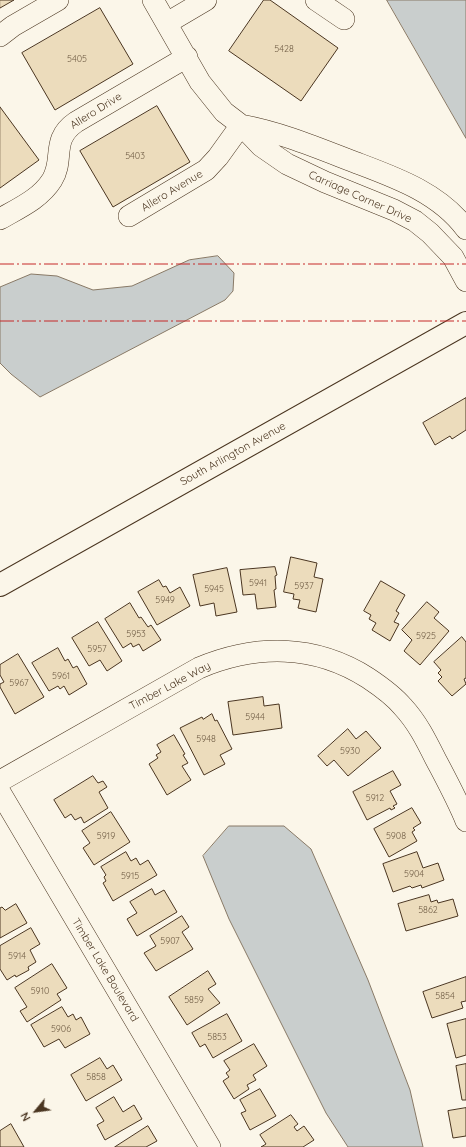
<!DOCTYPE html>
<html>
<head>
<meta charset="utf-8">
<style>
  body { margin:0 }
  #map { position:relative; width:466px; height:1147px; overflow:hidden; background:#fbf6e9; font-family:Quicksand,sans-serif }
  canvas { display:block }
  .north { position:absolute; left:16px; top:1091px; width:40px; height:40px; -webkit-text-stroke:3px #fbf6e9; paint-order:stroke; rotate:241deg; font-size:11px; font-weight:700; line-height:16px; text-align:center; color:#4a3520 }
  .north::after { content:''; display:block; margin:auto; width:14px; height:18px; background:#4a3520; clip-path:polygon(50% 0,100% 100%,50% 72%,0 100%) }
</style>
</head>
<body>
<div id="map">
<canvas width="466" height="1147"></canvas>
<div class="north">N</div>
</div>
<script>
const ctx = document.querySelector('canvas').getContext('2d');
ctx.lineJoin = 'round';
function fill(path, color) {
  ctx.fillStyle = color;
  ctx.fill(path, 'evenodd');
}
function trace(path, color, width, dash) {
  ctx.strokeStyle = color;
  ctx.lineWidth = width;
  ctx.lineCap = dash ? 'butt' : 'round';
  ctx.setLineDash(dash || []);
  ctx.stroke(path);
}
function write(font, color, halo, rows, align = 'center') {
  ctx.font = font + ' Quicksand,sans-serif';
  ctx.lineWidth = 3;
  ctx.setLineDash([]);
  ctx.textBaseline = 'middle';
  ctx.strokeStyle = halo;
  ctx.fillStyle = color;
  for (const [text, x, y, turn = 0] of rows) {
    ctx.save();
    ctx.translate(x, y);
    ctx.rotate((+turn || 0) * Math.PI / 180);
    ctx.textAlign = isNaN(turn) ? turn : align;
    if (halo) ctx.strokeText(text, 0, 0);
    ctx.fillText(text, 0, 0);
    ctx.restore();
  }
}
const water = new Path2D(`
  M387,0H466V138Z
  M218,256L234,273L233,291L225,300L40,397L11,374L0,363V287L31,274L57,276L93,290L132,286L189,260Z
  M229,826H284L311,849L368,980L410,1090L423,1147H348L326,1113L229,919L203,856Z`);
fill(water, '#c9cecd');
trace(water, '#887966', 1);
const building = new Path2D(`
  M0,0H14L0,8Z
  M264,0H270L338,48L301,101L229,51Z
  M100,8L133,64L55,110L22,53Z
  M157,106L190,162L113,207L80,151Z
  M0,107L39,160L0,188Z
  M466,398V430L452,439L450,436L435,445L423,423Z
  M291,557L317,563L314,577L323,579L316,612L298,608L300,600L293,599L294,594L284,592Z
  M275,567L277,575L275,576L276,589L274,590L276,607L257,609L255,594L243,595L240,570Z
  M227,568L237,612L216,616L214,603L200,606L193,575Z
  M159,580L163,587L166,586L170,593L180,587L190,606L157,625L138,592Z
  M381,581L405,595L396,611L399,613L394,622L399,624L390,641L372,630L376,623L369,619L371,615L364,611Z
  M427,602L439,612L434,618L449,631L420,665L404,651L412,640L402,630Z
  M130,603L139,618L141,617L148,627L151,625L161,640L143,651L139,644L133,647L131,643L123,648L105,619Z
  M98,622L122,661L107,671L100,660L89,666L72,638Z
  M462,637L466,642V678L464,679L466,684L452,696L438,681L442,677L438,673L441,670L434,662Z
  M58,648L65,661L68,659L73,668L77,666L87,684L69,695L64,686L60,689L58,686L49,691L32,663Z
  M18,654L44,697L15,714L0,687V684L4,682L0,675V665Z
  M263,697L264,706L279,704L282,728L233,735L228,702Z
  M212,714L215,721L217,720L232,749L220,755L225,764L204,775L180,728L202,717L203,719Z
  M348,729L356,739L366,731L381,748L348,776L334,760L327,766L318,756Z
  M174,735L185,754L183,755L188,763L182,766L191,780L167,795L149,764L158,758L156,755L161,752L157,745Z
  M393,771L401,785L390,791L397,804L393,806L395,808L391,810L390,808L367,820L353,792Z
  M93,776L98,783L103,781L107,787L99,792L108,808L84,823L81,817L75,820L71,814L65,818L54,800Z
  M412,808L421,823L413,828L415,830L412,832L417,841L389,857L374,829Z
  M111,812L130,842L94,865L83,848L90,843L82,831Z
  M126,852L131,861L136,858L140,865L148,860L157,875L113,901L103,883L106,881L104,877L106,875L101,867Z
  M417,852L423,868L438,863L444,880L422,888L421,885L412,888L410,886L393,892L383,864Z
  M152,889L155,895L164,890L177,912L137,936L127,919L137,913L130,902Z
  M429,895L431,902L437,900L438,903L453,899L458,916L406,931L398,904Z
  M16,904L27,923L0,938V908L2,907L5,910Z
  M182,916L189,927L182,932L193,949L156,971L144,953L156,946L150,936Z
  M31,928L40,944L30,950L36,962L28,967L29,970L16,977L15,975L7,980L0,969V946Z
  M52,964L67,988L57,994L61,1000L27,1022L20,1011L27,1007L15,988Z
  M208,971L216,984L208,989L220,1003L187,1025L169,997Z
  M466,977V1001L461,1002L463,1008L432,1018L423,992Z
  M62,1007L68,1017L73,1014L76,1020L81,1017L90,1034L65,1048L59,1039L44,1047L31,1025Z
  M227,1014L242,1041L213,1058L205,1044L200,1047L192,1033Z
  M466,1019V1055L456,1058L447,1024Z
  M254,1044L267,1066L253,1075L256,1080L247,1085L249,1089L234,1099L223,1081L229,1077L226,1073L230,1070L224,1061Z
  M100,1058L107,1069L113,1065L122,1080L86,1101L71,1075Z
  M466,1064V1100H462L456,1066Z
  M260,1089L276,1116L250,1130L241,1113L246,1111L240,1100Z
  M114,1097L123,1112L134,1105L142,1119L105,1140L97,1125L104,1121L96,1108Z
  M466,1108V1136L453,1138L448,1111Z
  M291,1115L298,1124L294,1127L297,1131L304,1126L314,1140L303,1147H261L266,1144L260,1135Z
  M11,1124L24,1147H0V1131Z
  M148,1126L157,1141L146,1147H115Z`);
fill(building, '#ecdcbc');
trace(building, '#4a3520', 1);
const minor = new Path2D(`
  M153,0L200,82L224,112L241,125L261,146L287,164L325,182L394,210L415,221L430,233L453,257L466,281
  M316,0L344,19
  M167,23L206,0
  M0,36L13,26L58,0
  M129,216L206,170L218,157L241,125C279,132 313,146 349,160C391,176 438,191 466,229
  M0,219C19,208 40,199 52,180C65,159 50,140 76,122L187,57
  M0,781L199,668C256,644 315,644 368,678C380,686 393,695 403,707C417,722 426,740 435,758C446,779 457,799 466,821
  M0,792L210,1147`);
const major = new Path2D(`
  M0,585L466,323`);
trace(minor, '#4a3520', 22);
trace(major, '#4a3520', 24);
trace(minor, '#fbf6e9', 21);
trace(major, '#fbf6e9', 22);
trace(new Path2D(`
  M0,264H466
  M0,321H466`), '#c62828', 1, [14, 3, 2, 3]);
write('9px', '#725f47', null, [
  ["5428",284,49],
  ["5405",77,59],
  ["5403",135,156],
  ["5941",258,583],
  ["5937",304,586],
  ["5945",214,589],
  ["5949",165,600],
  ["5953",136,634],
  ["5925",426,636],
  ["5957",97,649],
  ["5961",61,676],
  ["5967",19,683],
  ["5944",255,717],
  ["5948",206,739],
  ["5930",350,751],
  ["5912",375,798],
  ["5919",106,836],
  ["5908",396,836],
  ["5904",414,874],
  ["5915",130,876],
  ["5862",428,910],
  ["5907",170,941],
  ["5914",17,956],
  ["5910",40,991],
  ["5854",445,996],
  ["5859",194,1000],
  ["5906",61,1029],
  ["5853",217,1037],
  ["5858",96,1077]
]);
write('11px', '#4a3520', '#fbf6e9', [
  ["Allero Drive",96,111,-32],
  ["Allero Avenue",172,191,-31],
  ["Carriage Corner Drive",360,197,24],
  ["South Arlington Avenue",233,454,-29],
  ["Timber Lake Way",170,686,-28],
  ["Timber Lake Boulevard",105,970,59]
]);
</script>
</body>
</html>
